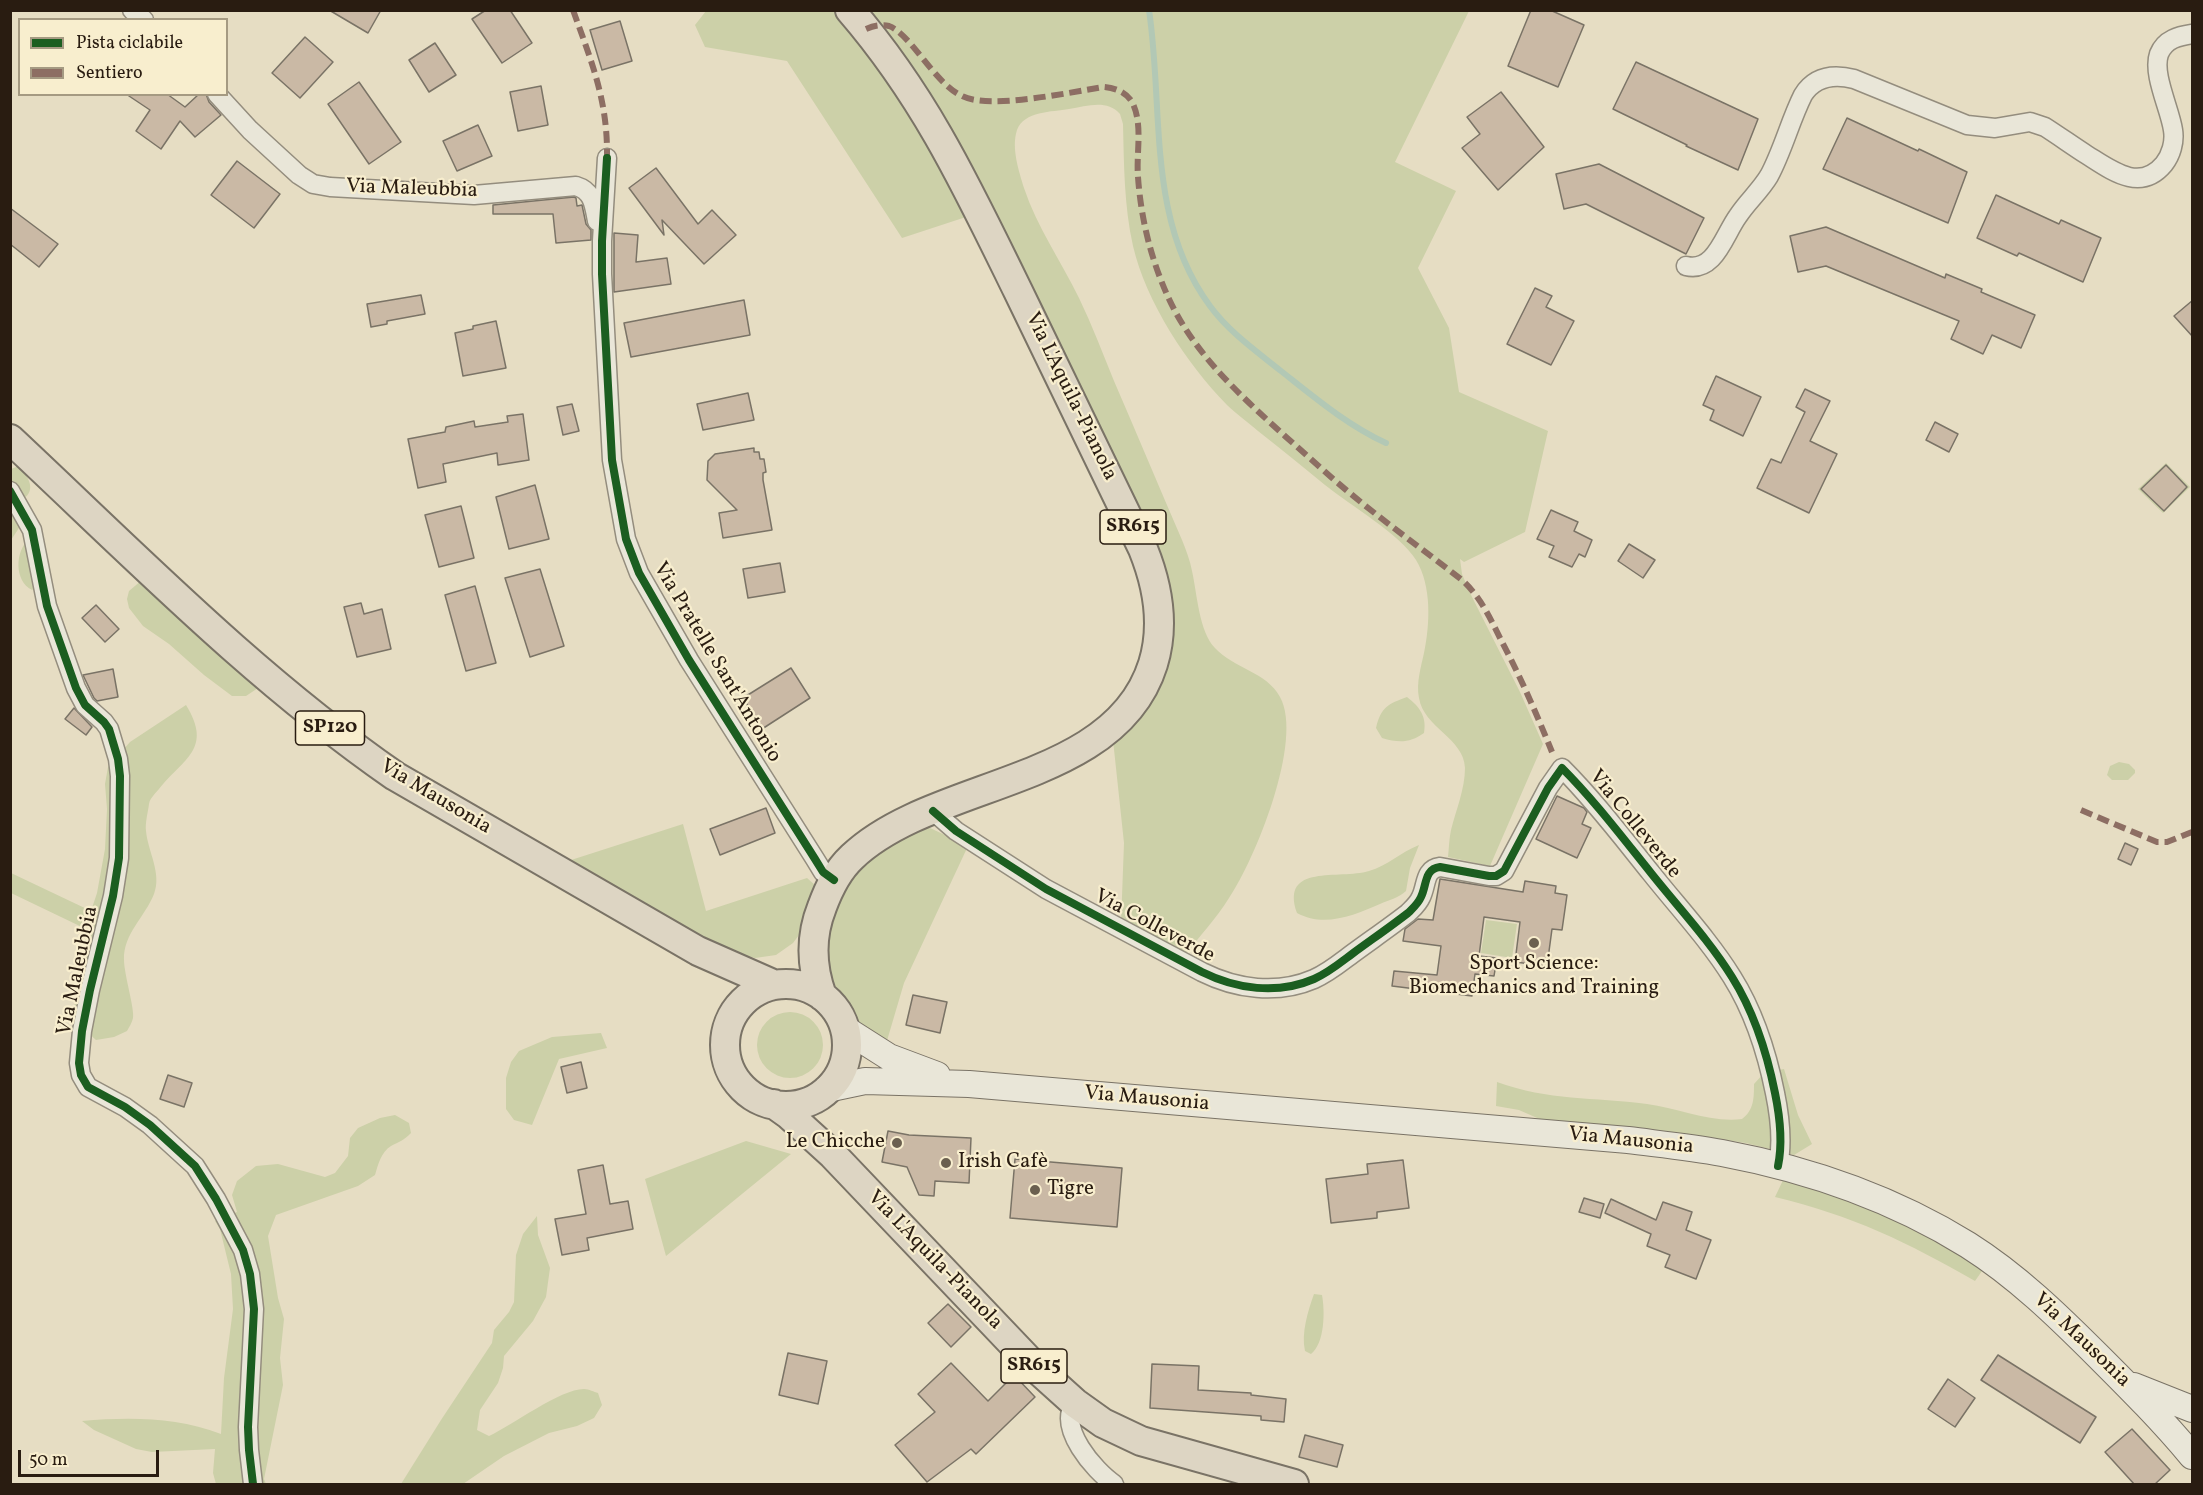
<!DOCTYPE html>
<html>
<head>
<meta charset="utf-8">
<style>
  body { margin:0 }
  #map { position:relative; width:2203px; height:1495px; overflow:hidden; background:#e6ddc3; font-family:Vollkorn,serif }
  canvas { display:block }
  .frame { position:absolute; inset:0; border:12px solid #291c11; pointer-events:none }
  .legend { position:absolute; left:18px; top:18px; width:210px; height:78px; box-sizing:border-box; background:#f8eece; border:2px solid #a59a82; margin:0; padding:8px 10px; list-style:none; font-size:18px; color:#291c11 }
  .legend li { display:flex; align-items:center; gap:12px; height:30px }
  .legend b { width:30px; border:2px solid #a59a82 }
  .scale { position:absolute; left:18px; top:1450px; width:141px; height:27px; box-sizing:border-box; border:3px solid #291c11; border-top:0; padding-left:8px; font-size:18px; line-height:21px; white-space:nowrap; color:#291c11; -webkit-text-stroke:4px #f8eece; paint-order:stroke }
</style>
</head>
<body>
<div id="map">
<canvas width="2203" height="1495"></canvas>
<div class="frame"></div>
<ul class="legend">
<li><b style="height:8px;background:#1b5e20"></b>Pista ciclabile</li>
<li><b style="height:8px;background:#8d6e63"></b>Sentiero</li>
</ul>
<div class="scale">50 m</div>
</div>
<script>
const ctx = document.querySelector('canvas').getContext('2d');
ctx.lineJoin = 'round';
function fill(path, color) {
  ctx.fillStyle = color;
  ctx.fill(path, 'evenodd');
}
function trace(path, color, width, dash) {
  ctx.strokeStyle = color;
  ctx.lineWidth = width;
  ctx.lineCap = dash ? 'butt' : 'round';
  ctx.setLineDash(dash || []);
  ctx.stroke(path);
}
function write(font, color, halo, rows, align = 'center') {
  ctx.font = font + ' Vollkorn,serif';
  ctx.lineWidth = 4.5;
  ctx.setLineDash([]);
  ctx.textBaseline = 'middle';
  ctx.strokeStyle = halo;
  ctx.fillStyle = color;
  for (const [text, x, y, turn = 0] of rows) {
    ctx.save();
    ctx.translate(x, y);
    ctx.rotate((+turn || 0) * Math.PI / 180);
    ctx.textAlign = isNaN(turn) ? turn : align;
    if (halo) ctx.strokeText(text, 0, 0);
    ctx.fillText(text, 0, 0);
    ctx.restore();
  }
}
fill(new Path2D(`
  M706,11H835L912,115L966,217L902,238L787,61L705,47L695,25Z
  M869,11H1469L1395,162L1456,191L1418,268L1449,328L1459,392L1548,431L1525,532L1464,562L1460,559L1462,574L1469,591L1520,692L1543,744L1490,866L1448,857C1449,848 1449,839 1451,830C1456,810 1465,789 1465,768C1464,738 1424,728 1419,698C1416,683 1421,667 1424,653C1430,625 1432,586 1416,560C1401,535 1350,505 1325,485C1303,467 1281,449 1258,431C1248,422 1236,414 1227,405C1187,364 1146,302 1133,246C1124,205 1124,165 1123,124L1120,114C1107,99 1087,106 1069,109C1052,112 1024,111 1017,130C1011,148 1019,171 1024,188C1037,227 1061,261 1079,298C1092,325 1103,354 1114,381C1137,434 1159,487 1182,540C1186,550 1190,560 1192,571C1197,593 1199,632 1215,648C1233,668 1267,672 1280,697C1304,740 1255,860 1229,898C1216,919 1199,937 1184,956L1121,923L1124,843L1113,740L1141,711L1150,536L1026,271L936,105L897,46Z
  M2166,463L2190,487L2163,513L2138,489Z
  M19,466C28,476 37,490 23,499L20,498L11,481V469Z
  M10,503L21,525L11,540H10Z
  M29,539L36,588L32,590C14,581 15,551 29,539Z
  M142,580L189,627L258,688L246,696H232L204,675L169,644L143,626L129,608L127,599L129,591Z
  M1407,697C1420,707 1427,717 1424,733C1410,743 1399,743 1382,738L1376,728C1381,707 1388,704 1407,697Z
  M186,705C213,749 184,758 159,789C155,794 150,798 149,804C148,812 145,823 146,831C148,852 162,873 154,894C145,917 123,934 124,960C124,974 135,1010 133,1018C132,1023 129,1027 127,1031L114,1037L96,1040L76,1022L74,995L86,929L11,893V873L91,911L97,893L105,849L107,809L105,784L108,767L130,742Z
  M2119,762L2129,764L2135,770V773L2128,780H2112L2107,775L2110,766Z
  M683,824L706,911L807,878L815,885L799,935L793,943L776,955L755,958L732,952L702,937L568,861Z
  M928,827L968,846L904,983L886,1044L859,1023L848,1004L833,989L824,971L834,899L869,855Z
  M1419,845L1410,868L1406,891C1398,898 1389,900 1380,904C1355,915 1324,928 1297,913C1280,863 1339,880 1369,871C1387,866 1401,852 1419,845Z
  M1486,920L1517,924L1512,958L1481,953Z
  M757 1045a33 33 0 1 1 66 0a33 33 0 1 1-66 0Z
  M601,1033L607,1048L559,1059L532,1125L514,1120L506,1109V1078L511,1062L519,1051L552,1037Z
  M1784,1069L1798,1115L1812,1144L1794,1155L1746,1143L1681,1133L1544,1121L1519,1110L1496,1106L1497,1082C1549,1101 1593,1097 1647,1104C1678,1108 1711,1123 1742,1119C1754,1110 1754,1098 1754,1084L1764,1073Z
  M395,1115L409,1123L411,1133C404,1140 399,1142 391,1146C381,1152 378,1165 375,1175L358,1186L276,1215L268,1236L278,1298L284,1319L280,1358L283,1385L264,1479L266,1484H216L213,1473L215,1449L152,1452L136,1449L94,1430L82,1421C130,1417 176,1417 221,1434L224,1378L233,1309L231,1274L220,1229L215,1221L237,1212L232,1195L237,1181L256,1166L278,1164L325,1177L335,1173L348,1156L350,1138L358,1128L380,1118Z
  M746,1141L791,1154L666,1256L645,1179Z
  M1785,1176L1876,1209L1958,1253L1987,1272L1982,1271L1975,1281C1909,1243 1851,1215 1775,1197Z
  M537,1216L538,1235L550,1268L546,1297L533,1321L504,1356L503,1368L498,1383L480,1410L477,1430L489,1436C513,1425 560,1389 584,1389C589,1389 594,1392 598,1393L602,1405L594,1418L577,1426L549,1433L504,1456L463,1484H401L441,1420L492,1343L494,1330L509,1312L514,1302L516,1255L523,1234Z
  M1314,1294L1322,1295C1325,1311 1325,1343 1311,1354L1305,1351C1301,1333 1308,1311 1314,1294Z`), '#ccd0a8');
trace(new Path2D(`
  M1149,10C1164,110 1146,220 1210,306C1229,332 1256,351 1281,371C1314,397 1347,425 1386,443`), '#b2c8b5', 6);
const building = new Path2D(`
  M329,10H381L368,33Z
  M486,10H510L532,43L502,63L472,19Z
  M1531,10H1550L1584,25L1558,87L1508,66Z
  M620,21L632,61L602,70L590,30Z
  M305,37L333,62L300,98L272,73Z
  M435,43L456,75L429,92L409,60Z
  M1636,62L1758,119L1738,170L1686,146L1687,145L1613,109Z
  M359,82L401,142L369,164L328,104Z
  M541,86L548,125L518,131L510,92Z
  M1501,92L1544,147L1498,190L1462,148L1480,134L1467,117Z
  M126,94H167L185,107L199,94H206L209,102L221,115L195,137L180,121L161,149L136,131L150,110Z
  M1847,118L1918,151L1919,149L1967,172L1948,223L1823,169Z
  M478,125L492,156L457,171L443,141Z
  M237,161L280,194L254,228L211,195Z
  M1599,164L1704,218L1686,254L1586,204L1564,209L1556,174Z
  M656,168L698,224L712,210L736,235L704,264L662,220L664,235L629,188Z
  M1996,195L2059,224L2061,220L2101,238L2083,282L2019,253L2017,256L1977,238Z
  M574,197L576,198L577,206L582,205L586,224L591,230V240L556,243L553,214H493V205Z
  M10,208L58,244L39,267L10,244Z
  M1826,227L1945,278L1946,274L1982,289L1981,292L2035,315L2021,348L1992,335L1983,354L1951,339L1959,321L1826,266L1798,272L1790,236Z
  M614,233L638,235L636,262L667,258L671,284L614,292Z
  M1535,288L1552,296L1546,307L1574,321L1551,365L1507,344Z
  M421,295L425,314L387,321V324L371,327L367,304Z
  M744,300L750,335L631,357L624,323Z
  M2193,300V337L2174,316Z
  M496,321L506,368L463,376L455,333L473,329V326Z
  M1716,376L1761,397L1743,436L1710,420L1714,410L1703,405Z
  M1805,389L1830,401L1810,441L1837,454L1809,513L1757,488L1771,459L1781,463L1805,412L1796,407Z
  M748,393L754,420L703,430L697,404Z
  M572,404L579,431L563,435L557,407Z
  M523,414L529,460L498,465L497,453L443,464L446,482L418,488L408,439L445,432L446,427L474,421L475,427L508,422L507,416Z
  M1935,422L1958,434L1949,452L1926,440Z
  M754,448V452H759L760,459H764L766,472L763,473V480L772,530L723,538L719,513L737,510L707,480L708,461L715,454Z
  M2166,465L2187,487L2164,511L2141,489Z
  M535,485L549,539L509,549L496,497Z
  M461,506L474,558L439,567L425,515Z
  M1551,510L1578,522L1574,531L1592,540L1585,557L1579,554L1572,567L1549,557L1554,546L1537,539Z
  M1629,544L1655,560L1643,578L1618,561Z
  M780,563L785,592L748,598L743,569Z
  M540,569L564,646L530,657L505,578Z
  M475,586L496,663L466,671L445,595Z
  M361,603L364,614L382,609L391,649L357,657L344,607Z
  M96,605L119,629L105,642L82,618Z
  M791,668L810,698L762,729L743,698Z
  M113,669L118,697L97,701L94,698L83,675Z
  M74,708L92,727L86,735L65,719Z
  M1557,796L1584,808L1587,812L1582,824L1591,828L1577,858L1536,839Z
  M766,808L775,833L720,855L710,829Z
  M2125,843L2138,849L2131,865L2118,859Z
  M1440,879L1523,892L1525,881L1556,886L1555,893L1567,895L1562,930L1552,929L1547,966L1515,962L1520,922L1484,917L1479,956L1497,958L1494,976L1475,974L1472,996L1392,986L1394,971L1437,975L1441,946L1403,941L1405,929L1418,919L1433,920Z
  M913,995L947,1002L940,1033L906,1025Z
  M581,1062L587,1088L567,1093L561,1067Z
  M168,1075L192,1083L184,1107L160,1099Z
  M888,1131L909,1135L971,1138L969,1183L935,1181L934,1196L919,1195L907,1167L882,1162Z
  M1015,1159L1122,1168L1117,1227L1010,1218Z
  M1403,1160L1409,1208L1377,1212V1218L1331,1223L1326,1179L1368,1174L1367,1164Z
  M603,1165L610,1204L628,1201L633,1229L587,1238L589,1250L562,1255L555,1219L586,1214L578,1170Z
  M1584,1198L1604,1204L1600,1218L1579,1212Z
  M1611,1199L1656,1220L1663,1202L1692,1212L1686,1230L1711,1240L1696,1279L1665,1267L1670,1255L1647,1246L1651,1234L1605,1213Z
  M948,1304L971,1327L951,1347L928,1323Z
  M788,1353L827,1361L818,1404L779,1395Z
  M1998,1355L2096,1417L2080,1443L1981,1380Z
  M951,1363L988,1401L1014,1375L1035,1397L976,1454L971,1449L927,1482L895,1445L935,1412L918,1394Z
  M1152,1364L1199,1366L1198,1390L1251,1393V1395L1286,1399L1284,1422L1261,1420V1416L1150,1408Z
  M1948,1379L1975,1398L1955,1427L1928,1409Z
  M2132,1429L2170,1470L2154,1485H2135L2105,1452Z
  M1305,1435L1343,1445L1337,1467L1299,1457Z`);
fill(building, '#cab9a5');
trace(building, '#7a7366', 1.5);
const street = new Path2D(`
  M132,10L144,20
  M217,94L250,130L299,175L313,184L330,187L474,195L576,186C593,191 594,205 597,221
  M607,158L602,241V274L612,460L626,539L639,573L689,660L815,859L823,872L834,880
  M1686,266C1715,273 1724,235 1738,216C1747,202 1760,191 1769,176C1783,150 1790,121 1803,95C1815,76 1834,74 1854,79L1967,125L1995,128L2030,122L2045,127C2059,136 2073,146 2087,155C2111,170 2140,193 2164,164C2171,155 2175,142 2173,130C2170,109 2152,74 2159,54C2165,39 2179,36 2192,34
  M10,491L32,530L47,606L76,688L85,705L104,722L109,729L118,759L120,776L119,858L113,896L90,990L82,1031L79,1063L81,1075L88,1087L125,1107L150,1125L195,1166L216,1199L243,1250L250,1274L254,1309L248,1427L249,1450L253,1484
  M933,811L956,831L1046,889L1202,972C1236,989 1277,995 1314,979C1328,973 1340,963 1352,954C1371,940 1390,927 1408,913C1413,908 1418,904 1421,897C1427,885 1424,869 1440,867L1489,876H1496L1504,871L1548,788L1562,768C1594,800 1622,837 1651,873C1678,907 1709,940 1732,977C1754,1012 1767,1053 1775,1093C1780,1117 1783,1142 1778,1166
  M1075,1403C1057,1428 1094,1470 1114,1484`);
const secondary = new Path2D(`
  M845,1029L889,1057L937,1075
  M827,1089L865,1081L969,1084L1628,1140C1659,1144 1691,1147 1722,1153C1807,1169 1894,1199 1968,1245C2017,1276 2058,1316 2099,1357C2131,1389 2163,1421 2192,1456
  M2134,1386L2192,1409`);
const primary = new Path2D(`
  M10,439C135,556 255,679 395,776L698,951L775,985
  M725 1045a61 61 0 1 1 122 0a61 61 0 1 1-122 0Z
  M822,996C811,966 810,937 822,907C829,888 837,871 852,857C934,779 1115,786 1153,664C1165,625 1158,586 1143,549C1101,463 1060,377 1018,291C968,189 926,98 850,10
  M774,1104L788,1114L833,1155L1035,1367L1075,1403L1103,1423L1141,1441L1294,1484`);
trace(street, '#948d7e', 21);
trace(secondary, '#7a7366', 28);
trace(primary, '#7a7366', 32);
trace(street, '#e9e6d8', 18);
trace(secondary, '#e9e6d8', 26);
trace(primary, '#ddd5c3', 28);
trace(new Path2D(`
  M573,10C592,63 608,101 607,158
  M866,29C873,26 881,24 889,26C911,34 934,83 962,96C989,110 1071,92 1104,87C1116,88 1128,93 1133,104C1143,126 1136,153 1138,177C1141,219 1151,260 1169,299C1195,355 1241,396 1286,437C1308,456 1329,476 1351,494C1387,524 1425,551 1462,580C1481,597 1491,620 1502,642C1521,678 1537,715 1552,752
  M2081,810L2157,842H2167L2192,832`), '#8d6e63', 6, [12, 6]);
trace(new Path2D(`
  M607,158L602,241V274L612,460L626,539L639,573L689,660L815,859L823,872L834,880
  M10,491L32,530L47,606L76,688L85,705L104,722L109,729L118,759L120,776L119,858L113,896L90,990L82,1031L79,1063L81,1075L88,1087L125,1107L150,1125L195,1166L216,1199L243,1250L250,1274L254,1309L248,1427L249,1450L253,1484
  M933,811L956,831L1046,889L1202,972C1236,989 1277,995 1314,979C1328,973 1340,963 1352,954C1371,940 1390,927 1408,913C1413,908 1418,904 1421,897C1427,885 1424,869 1440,867L1489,876H1496L1504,871L1548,788L1562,768C1594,800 1622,837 1651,873C1678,907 1709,940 1732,977C1754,1012 1767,1053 1775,1093C1780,1117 1783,1142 1778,1166`), '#1b5e20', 8);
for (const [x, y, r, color] of [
  [1534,943,6,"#6b604f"],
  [897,1143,6,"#6b604f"],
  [946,1163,6,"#6b604f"],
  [1035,1190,6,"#6b604f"]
]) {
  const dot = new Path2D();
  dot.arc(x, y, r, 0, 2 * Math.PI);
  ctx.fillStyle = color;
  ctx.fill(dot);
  trace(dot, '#f8eece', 2);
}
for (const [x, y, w] of [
  [1133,527,66],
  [330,728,69],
  [1034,1366,66]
]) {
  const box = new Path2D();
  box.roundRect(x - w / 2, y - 17, w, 34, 4.5);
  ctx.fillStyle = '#f8eece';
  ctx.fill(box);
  trace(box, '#291c11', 1.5);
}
write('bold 20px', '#291c11', null, [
  ["SR615",1133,527],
  ["SP120",330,728],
  ["SR615",1034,1366]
]);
write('21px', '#291c11', '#f8eece', [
  ["Via Maleubbia",412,190,2],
  ["Via L'Aquila-Pianola",1070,397,64],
  ["Via Pratelle Sant'Antonio",716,663,59],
  ["Via Mausonia",435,798,31],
  ["Via Colleverde",1634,825,51],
  ["Via Colleverde",1154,927,28],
  ["Via Maleubbia",79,971,-78],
  ["Via Mausonia",1147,1100,5],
  ["Via Mausonia",1631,1142,6],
  ["Via L'Aquila-Pianola",934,1261,46],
  ["Via Mausonia",2081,1341,44]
]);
write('21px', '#291c11', '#f8eece', [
  ["Sport Science:",1534,965,"center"],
  ["Biomechanics and Training",1534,989,"center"],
  ["Le Chicche",885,1143,"right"],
  ["Irish Cafè",958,1163],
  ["Tigre",1047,1190]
], 'left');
</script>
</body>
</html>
